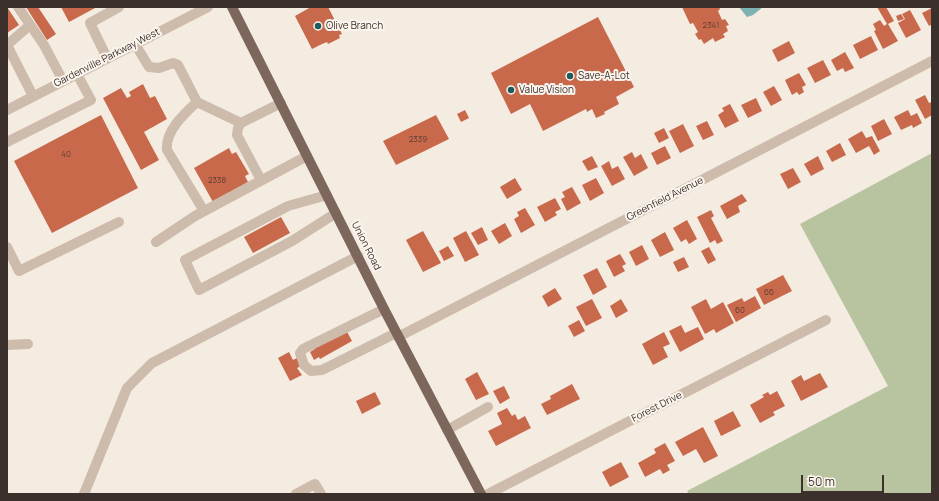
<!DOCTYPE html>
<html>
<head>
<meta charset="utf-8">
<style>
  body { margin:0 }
  #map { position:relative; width:939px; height:501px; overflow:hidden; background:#f4ebe1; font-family:Manrope,sans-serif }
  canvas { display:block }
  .frame { position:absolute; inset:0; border:8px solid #3b302b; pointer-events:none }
  .scale { position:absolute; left:801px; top:475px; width:83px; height:18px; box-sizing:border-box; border:2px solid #3b302b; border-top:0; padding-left:5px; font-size:12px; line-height:14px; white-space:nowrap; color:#3b302b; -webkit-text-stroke:3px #fbf5ee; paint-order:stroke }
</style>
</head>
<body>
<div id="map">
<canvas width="939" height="501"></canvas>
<div class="frame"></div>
<div class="scale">50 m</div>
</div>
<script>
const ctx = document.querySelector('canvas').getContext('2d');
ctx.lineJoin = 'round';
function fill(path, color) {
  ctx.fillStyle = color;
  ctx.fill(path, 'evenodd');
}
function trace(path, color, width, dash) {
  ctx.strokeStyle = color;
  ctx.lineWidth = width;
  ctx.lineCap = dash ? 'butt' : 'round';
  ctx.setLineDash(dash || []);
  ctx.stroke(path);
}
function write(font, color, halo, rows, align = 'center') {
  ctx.font = font + ' Manrope,sans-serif';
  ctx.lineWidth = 4;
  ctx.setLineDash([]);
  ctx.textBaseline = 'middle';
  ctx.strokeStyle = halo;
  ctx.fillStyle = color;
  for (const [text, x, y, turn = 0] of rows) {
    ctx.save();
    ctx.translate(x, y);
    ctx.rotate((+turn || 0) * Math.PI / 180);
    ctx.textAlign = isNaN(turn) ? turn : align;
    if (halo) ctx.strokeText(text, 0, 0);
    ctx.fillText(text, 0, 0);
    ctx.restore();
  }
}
fill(new Path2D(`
  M932,153V494H689L687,491L888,386L800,224Z`), '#b8c4a0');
fill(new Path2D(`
  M739,7H763L753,15L747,17Z`), '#7fb0b2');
fill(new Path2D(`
  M7,7L19,25L7,33Z
  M26,7H38L56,34L47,40Z
  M61,7H97L69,22Z
  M311,7H328L342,34L339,35L340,38L328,44L327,42L322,44L312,49L295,16Z
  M682,7H719L720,9L718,11L722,20L725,19L729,25L726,26L728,31L723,34L725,37L715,42L713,38L704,44L701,39L699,40L695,34L698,32L693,23L690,24Z
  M877,7H886L894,21L888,24L898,41L883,49L874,31L876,30L873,24L880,20L884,26L887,24Z
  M932,8V24L929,26L922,13Z
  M910,10L921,30L906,38L898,23L905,19L902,14Z
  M901,14L904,19L898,21L896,16Z
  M598,17L634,87L616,97L619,104L604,112L605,114L596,118L592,109L587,112L586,109L543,131L530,104L511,114L491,73Z
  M871,36L878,50L860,59L853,45Z
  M789,41L795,53L778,62L772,50Z
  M845,52L854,68L845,72L843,68L837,71L831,60Z
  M823,60L831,75L815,83L807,68Z
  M799,73L806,85L802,87L804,92L799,95L797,92L792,95L785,80Z
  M143,84L150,98L155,96L167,119L144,132L159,160L141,170L103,98L121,88L127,98L131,96L129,92Z
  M774,86L782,100L771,106L763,92Z
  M925,95L929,103L932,102V115L925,119L915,100Z
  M756,98L762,111L748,118L741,105Z
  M730,104L739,121L725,128L718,115L724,111L722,108Z
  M465,110L469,118L461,122L457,114Z
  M908,110L911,116L917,113L922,123L913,128L912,125L901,130L894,117Z
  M101,115L138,188L52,233L14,161Z
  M436,115L449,139L396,165L383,141Z
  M884,119L892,134L878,141L871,126Z
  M707,121L714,135L703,140L696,126Z
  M683,124L694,146L680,153L669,131Z
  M664,128L669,138L659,143L654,133Z
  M862,131L866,138L872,136L880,151L874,155L869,146L856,153L848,139Z
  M840,143L846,155L832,162L826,151Z
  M665,146L671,158L657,165L651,153Z
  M229,148L232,154L236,152L249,174L245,176L248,182L213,202L194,168Z
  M632,152L635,158L641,154L648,168L634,176L623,157Z
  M592,156L598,167L588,171L582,161Z
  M818,156L824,169L811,176L804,164Z
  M609,161L612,169L618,166L625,179L612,186L601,166Z
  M793,168L801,182L788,189L780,174Z
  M515,178L522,190L507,199L500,187Z
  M596,178L604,193L590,201L582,185Z
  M572,187L581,203L567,211L561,199L565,197L562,192Z
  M742,194L747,201L738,206L740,212L727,219L720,206Z
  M555,198L561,209L555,212L557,215L545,222L537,207Z
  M525,208L535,225L521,233L514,219L519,216L517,212Z
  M711,210L714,216L711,218L723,241L717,244L715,240L710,243L697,217Z
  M281,217L290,233L253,253L244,237Z
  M687,220L697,239L689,244L686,239L681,242L673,228Z
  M505,223L512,236L499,244L491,231Z
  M482,227L488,240L478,245L471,233Z
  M423,231L441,263L423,272L406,240Z
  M466,231L479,255L465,262L453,238Z
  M665,232L674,250L660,257L651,240Z
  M642,245L649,259L636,266L629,252Z
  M448,246L454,256L444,261L439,251Z
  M709,247L716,260L708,264L701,251Z
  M620,254L626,264L622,266L625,271L614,277L606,261Z
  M684,257L689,267L678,272L673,262Z
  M597,268L607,287L593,295L583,275Z
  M783,275L792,291L764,305L756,289Z
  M555,288L562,299L548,307L542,296Z
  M755,296L761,308L736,322L727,305L742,298L744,302Z
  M592,299L602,318L586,326L576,307Z
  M621,299L628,311L616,318L610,306Z
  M706,299L711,309L723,302L734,323L716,333L714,329L705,334L691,307Z
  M579,320L585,331L574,337L568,326Z
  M681,325L685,333L698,327L704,339L680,352L669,331Z
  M345,328L352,341L320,359L319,357L314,360L310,352L315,349L313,346Z
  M664,332L670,344L663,347L668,357L653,365L642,344Z
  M289,352L293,360L297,358L301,366L297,368L302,375L290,381L278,358Z
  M477,372L489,394L476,400L465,379Z
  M820,373L828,387L801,401L791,381L801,375L804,381Z
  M572,384L580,399L547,415L541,404L551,399L550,396Z
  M504,386L510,398L500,404L493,391Z
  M777,391L785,406L773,412L775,415L760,423L750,405L764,397L762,395L768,392L770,395Z
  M375,392L381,404L362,414L356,401Z
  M507,408L512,416L515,414L518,420L525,416L531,428L496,446L488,431L502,424L497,413Z
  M733,411L741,426L721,436L714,421Z
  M703,427L718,456L704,463L696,449L683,456L675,442Z
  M665,443L675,461L667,465L670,470L663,474L660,469L645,477L638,463L656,453L654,449Z
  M621,462L629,477L610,487L602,472Z`), '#c8694b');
trace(new Path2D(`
  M18,7L44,45L63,81
  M135,44L149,67L159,68L173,63L178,65L197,102L241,123
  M7,45L33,96
  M7,45L30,25
  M107,58L90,23L119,7
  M197,102C184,114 165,131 167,150L204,211
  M7,110L208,7
  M7,142L91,100L77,74
  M261,180L237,135L238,128L241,123L281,103
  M327,195L288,206L185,260L199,290L292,241L336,213
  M156,242L195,216L307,156
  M7,247L19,271L119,222
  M384,309L303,349L300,353L304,365L311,371L322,370L396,333
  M398,337L932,61
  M7,345L28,344
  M447,430L488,407
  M84,494L127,388L152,363L358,256
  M296,494L315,484L321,494
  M488,494L826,320`), '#cdbbac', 10);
trace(new Path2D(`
  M232,7L384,309L481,494`), '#7d675c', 10);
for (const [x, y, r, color] of [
  [318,26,4,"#1f5a5e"],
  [570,76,4,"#1f5a5e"],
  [511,90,4,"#1f5a5e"]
]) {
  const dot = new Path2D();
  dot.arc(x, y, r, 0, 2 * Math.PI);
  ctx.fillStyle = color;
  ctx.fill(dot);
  trace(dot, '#fbf5ee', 1.5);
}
write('8px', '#5e3e33', null, [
  ["2341",711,26],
  ["2339",418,140],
  ["40",66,155],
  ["2338",217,181],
  ["66",769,293],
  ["60",740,311]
]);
write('10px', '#3b302b', '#fbf5ee', [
  ["Olive Branch",326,26],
  ["Save-A-Lot",578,76],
  ["Value Vision",519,90]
], 'left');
write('10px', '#3b302b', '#fbf5ee', [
  ["Gardenville Parkway West",107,58,-27],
  ["Greenfield Avenue",665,199,-27],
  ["Union Road",366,246,63],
  ["Forest Drive",657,407,-27]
]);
</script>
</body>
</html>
